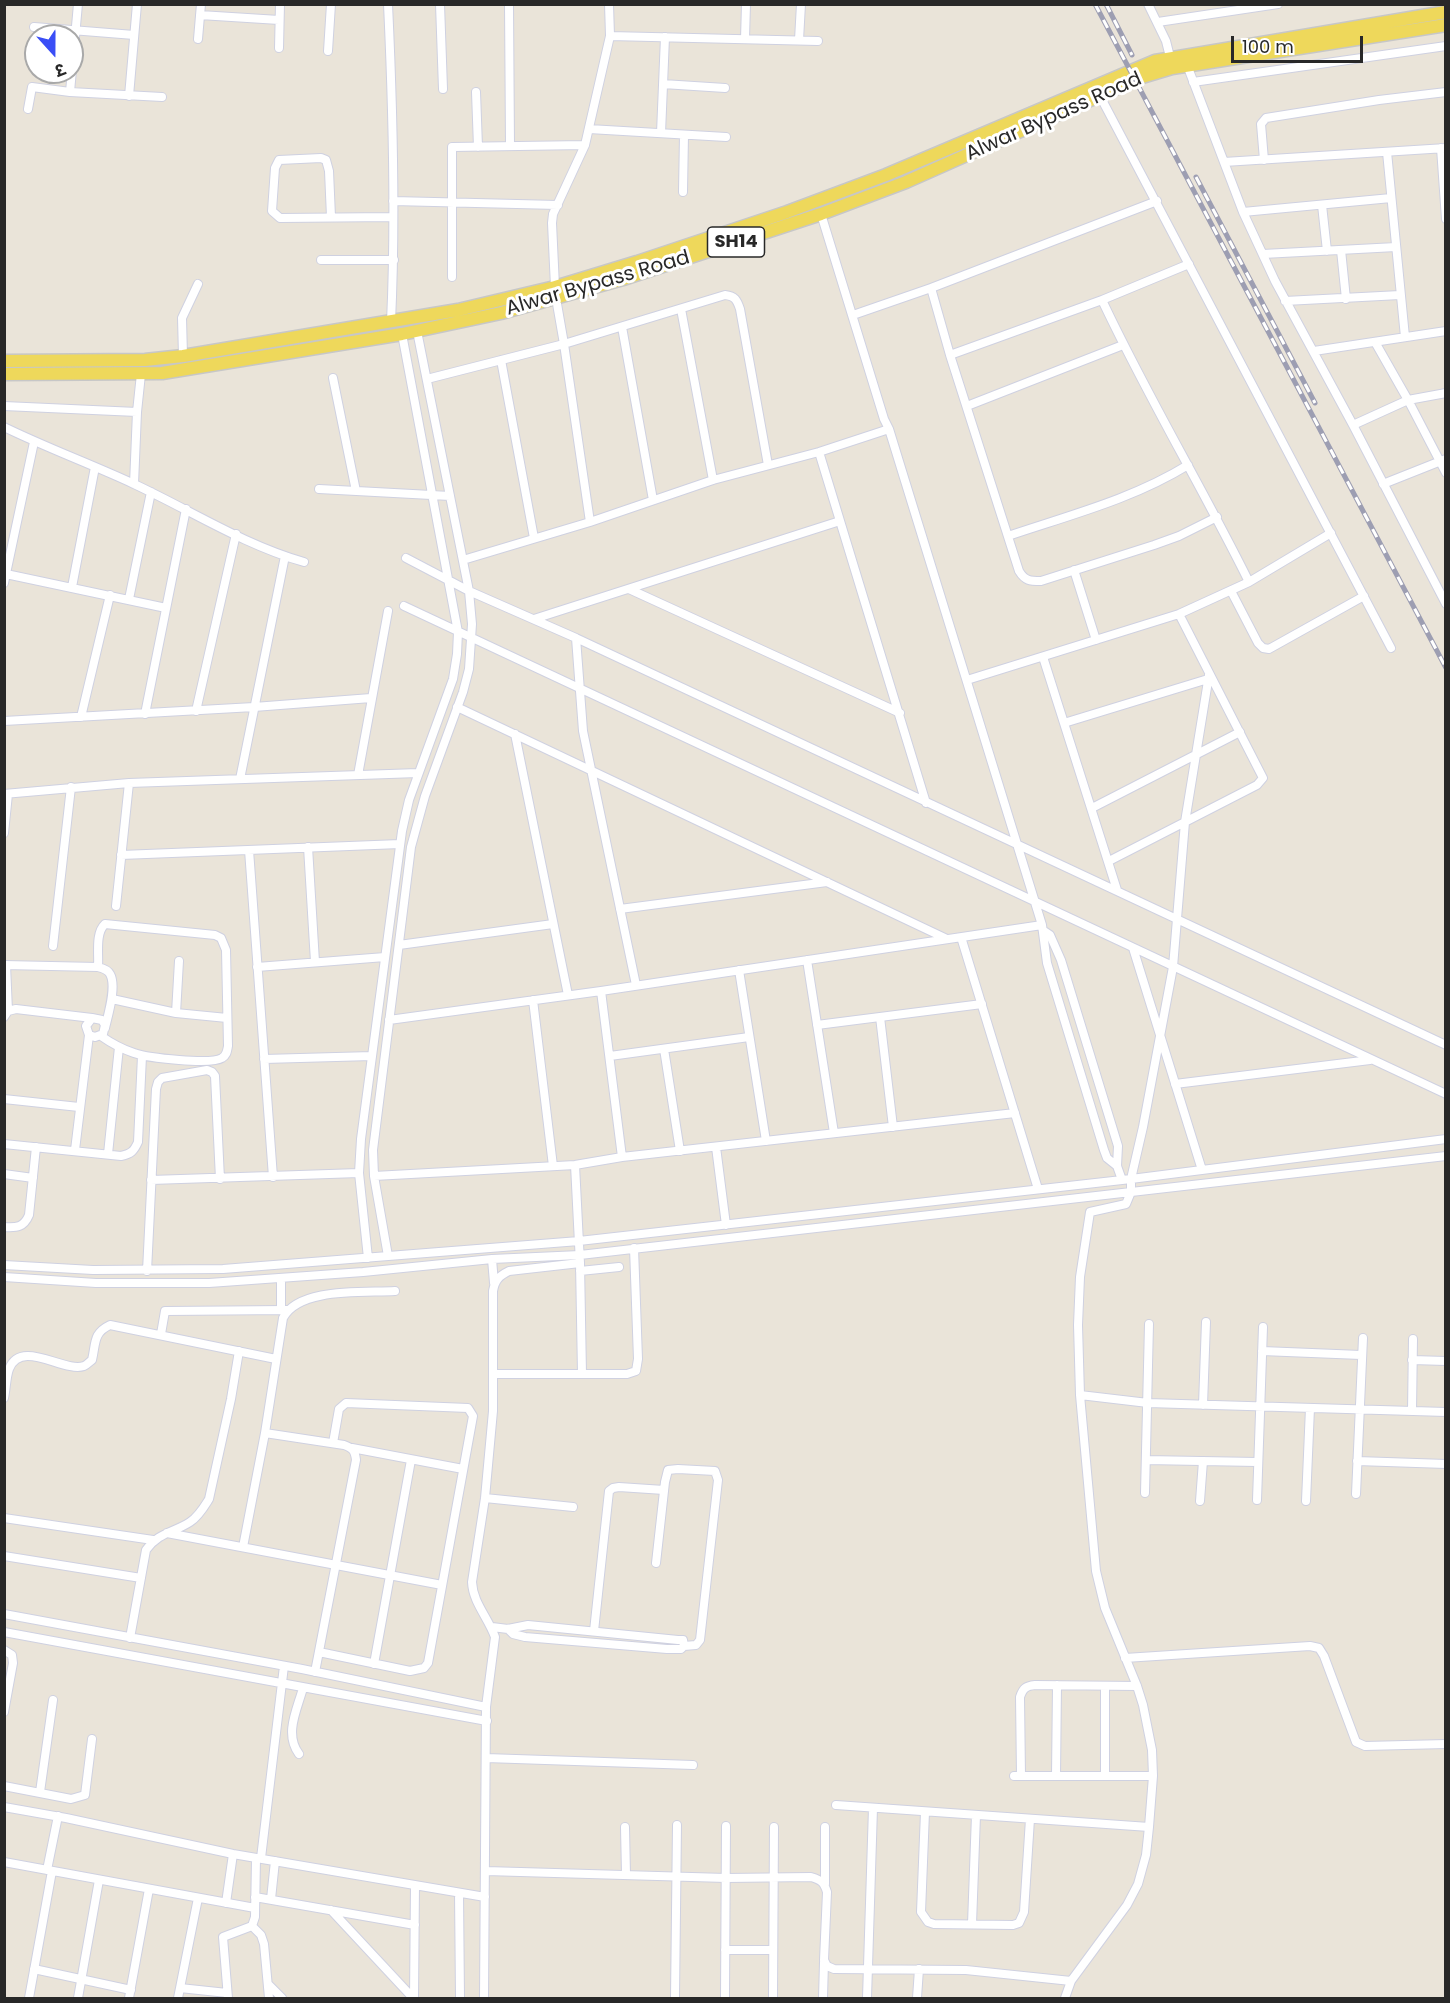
<!DOCTYPE html>
<html>
<head>
<meta charset="utf-8">
<style>
  body { margin:0 }
  #map { position:relative; width:1450px; height:2003px; overflow:hidden; background:#eae4d9; font-family:Poppins,"Noto Sans Devanagari",sans-serif }
  canvas { display:block }
  .frame { position:absolute; inset:0; border:6px solid #282828; pointer-events:none }
  .north { position:absolute; left:24px; top:24px; width:60px; height:60px; box-sizing:border-box; background:#fff; border:2px solid #a9a9a9; border-radius:50%; rotate:159deg; font-size:16px; font-weight:700; line-height:24px; text-align:center; color:#282828 }
  .north::after { content:''; display:block; margin:auto; width:21px; height:27px; background:#3a4ef6; clip-path:polygon(50% 0,100% 100%,50% 72%,0 100%) }
  .scale { position:absolute; left:1231px; top:36px; width:132px; height:27px; box-sizing:border-box; border:3px solid #282828; border-top:0; padding-left:8px; font-size:18px; line-height:21px; white-space:nowrap; color:#282828; -webkit-text-stroke:4px #fff; paint-order:stroke }
</style>
</head>
<body>
<div id="map">
<canvas width="1450" height="2003"></canvas>
<div class="frame"></div>
<div class="north">उ</div>
<div class="scale">100 m</div>
</div>
<script>
const ctx = document.querySelector('canvas').getContext('2d');
ctx.lineJoin = 'round';
function trace(path, color, width, dash) {
  ctx.strokeStyle = color;
  ctx.lineWidth = width;
  ctx.lineCap = dash ? 'butt' : 'round';
  ctx.setLineDash(dash || []);
  ctx.stroke(path);
}
function write(font, color, halo, rows, align = 'center') {
  ctx.font = font + ' Poppins,sans-serif';
  ctx.lineWidth = 6;
  ctx.setLineDash([]);
  ctx.textBaseline = 'middle';
  ctx.strokeStyle = halo;
  ctx.fillStyle = color;
  for (const [text, x, y, turn = 0] of rows) {
    ctx.save();
    ctx.translate(x, y);
    ctx.rotate((+turn || 0) * Math.PI / 180);
    ctx.textAlign = isNaN(turn) ? turn : align;
    if (halo) ctx.strokeText(text, 0, 0);
    ctx.fillText(text, 0, 0);
    ctx.restore();
  }
}
const minor = new Path2D(`
  M388,4C393,110 396,216 391,322
  M440,4L443,89
  M509,4L510,146
  M1148,4L1166,41L1171,61
  M200,15L279,20
  M1158,22L1278,4
  M34,27L134,35
  M610,36L818,41
  M198,39L201,4
  M745,39L746,4
  M799,40L801,4
  M279,48L280,4
  M328,51L331,4
  M1187,65L1243,212L1275,281L1353,425L1446,604
  M1193,82L1446,46
  M663,84L725,88
  M70,92L78,4
  M476,92L478,147
  M129,96L137,4
  M1100,96L1391,648
  M28,109L32,87L70,92L162,97
  M589,129L726,137
  M661,133L665,37
  M1441,148L1446,219
  M1387,152L1405,337
  M1264,160L1261,124L1266,118L1379,100L1446,92
  M1224,162L1446,148
  M683,192L684,135
  M393,201L558,205
  M1157,201L931,288L950,355L1102,300C1147,396 1202,487 1249,582
  M1322,205L1327,251
  M1243,212L1391,198
  M331,217L329,171L326,160L321,158L279,160L275,168L272,211L280,218L393,217
  M1341,250L1346,299
  M1263,254L1396,247
  M321,260H394
  M452,277V147L585,145
  M555,287L552,223L553,214L585,145L610,36L609,4
  M1102,300L1189,264
  M1285,301L1400,295
  M681,309L713,480
  M853,315L931,288
  M622,327L653,500
  M1375,342L1408,400L1446,473
  M1314,351L1446,331
  M950,355L1019,571C1025,581 1030,581 1041,581L1154,545L1179,536L1217,517
  M183,356L182,318L198,284
  M501,360L534,538
  M333,378L356,491
  M427,379L564,344L725,295C735,296 737,300 740,309L768,465
  M4,406L137,412
  M967,406L1123,345
  M1353,425L1408,400L1446,393
  M4,427C47,448 91,464 134,484C190,510 244,545 304,562
  M889,429L1042,925L1047,963L1104,1150L1107,1158L1117,1166
  M819,452L926,803
  M134,484L137,412L141,374
  M1383,484L1446,459
  M319,489L450,496
  M590,522L713,480L819,452L889,429L884,419L821,214
  M1008,536C1070,515 1133,499 1188,465
  M406,558L469,591L576,638L583,731L636,985
  M463,560L590,522L564,344L556,298
  M1074,570L1096,640
  M6,574L166,608
  M4,583L34,442
  M72,587L95,467
  M629,589L900,713
  M1231,591L1258,643L1263,648L1269,649L1364,596
  M129,599L151,492
  M404,606L1446,1094
  M534,619L840,521
  M576,638L1446,1045
  M1043,657L1117,890
  M967,680L1179,614L1249,582L1331,533
  M457,707L947,939
  M196,711L236,534
  M145,714L186,509
  M81,717L110,595
  M4,721L254,707L371,698
  M1064,723L1208,679
  M515,734L568,995
  M358,775L388,611
  M240,779L285,556
  M4,794L129,783L418,773
  M1092,808L1240,732
  M4,833L8,794
  M308,847L315,962
  M249,850L273,1177
  M121,855L400,844
  M1109,861L1257,785L1263,778L1179,614
  M116,906L129,783
  M620,909L827,882
  M1044,931L1050,935L1061,960L1118,1146L1117,1166L1122,1180
  M961,937L1038,1189
  M399,945L553,924
  M53,946L71,787
  M1133,948L1202,1170
  M807,960L834,1133
  M4,965L98,967C102,968 108,970 110,974C117,986 108,1015 105,1028
  M6,965L8,1011
  M98,967C99,954 95,933 105,924L215,935L221,938L226,950L228,1046C227,1051 227,1055 222,1058C211,1065 148,1058 134,1053C122,1049 111,1043 101,1036
  M257,967L385,957
  M739,970L766,1141
  M601,991L622,1157
  M112,999L176,1013L227,1018
  M533,1000L553,1166
  M176,1013L179,961
  M4,1017L8,1011L16,1009L92,1018
  M880,1017L893,1127
  M389,1020L601,991L1042,925
  M817,1025L982,1004
  M664,1049L680,1151
  M610,1056L749,1037
  M264,1059L372,1056
  M1175,1084L1370,1060
  M4,1099L79,1107
  M4,1144L121,1156C131,1154 134,1151 138,1142L142,1056
  M716,1147L726,1225
  M75,1150L89,1035L86,1026L92,1018L102,1020L105,1025L103,1034L95,1037L89,1035
  M108,1154L119,1047
  M575,1165L580,1263L582,1374
  M4,1174L33,1178
  M374,1176L575,1165L622,1157L1015,1113
  M151,1180L359,1173
  M4,1227C17,1228 24,1227 29,1215L36,1147
  M388,1256L374,1176L373,1150L411,847L425,796L463,692L469,669L472,624L469,591L417,331
  M368,1258L359,1173L361,1139L402,831L409,800L453,679L457,654L458,632L402,334
  M492,1259L494,1283
  M4,1265L93,1270L223,1269L579,1241L1131,1179L1446,1139
  M147,1271L156,1089L158,1082L162,1078L207,1070L212,1072L215,1076L220,1179
  M580,1271L619,1267
  M4,1277L96,1283H209L363,1272L492,1259L580,1255L1446,1156
  M281,1279V1310
  M161,1334L165,1311L287,1310
  M1262,1351L1361,1355
  M1412,1360L1446,1361
  M494,1374H627L636,1371L638,1359L634,1248
  M1080,1395L1148,1403L1446,1412
  M4,1398C6,1389 6,1377 9,1369C21,1338 64,1373 84,1366C87,1365 89,1362 92,1360C96,1343 93,1333 110,1325L276,1359
  M1203,1405L1206,1322
  M1412,1411L1413,1339
  M265,1433L344,1445C353,1448 355,1451 356,1460L315,1672
  M352,1448L463,1469
  M1146,1460L1257,1462
  M1357,1461L1446,1464
  M1145,1493L1149,1324
  M1356,1494L1363,1338
  M485,1498L573,1507
  M1257,1500L1263,1327
  M1200,1501L1203,1461
  M1306,1501L1310,1408
  M4,1518L153,1540
  M167,1533L442,1585
  M243,1547L265,1433L283,1318C299,1287 364,1293 395,1291
  M4,1556L141,1578
  M4,1614L302,1669L486,1707
  M492,1627L508,1629L528,1625L678,1640H683L684,1646
  M508,1629L513,1634L525,1637L667,1649H681L684,1646L696,1645L700,1640L718,1480L715,1471L678,1469L668,1470L665,1482L656,1563
  M594,1631L609,1491L613,1488L619,1487L664,1490
  M4,1632L487,1721
  M130,1638L146,1550C159,1532 173,1533 190,1522C199,1516 204,1507 209,1499L231,1399L239,1351
  M4,1650L12,1655L13,1663L4,1712
  M319,1652L410,1671L424,1668L428,1663L473,1416L468,1408L346,1403L339,1409L333,1443
  M1125,1658L1310,1646L1319,1648L1324,1656L1356,1742L1365,1746L1446,1744
  M374,1664L411,1460
  M299,1754C284,1734 297,1710 303,1688
  M486,1758L693,1765
  M1014,1776H1153
  M1021,1776L1020,1697C1023,1688 1026,1686 1035,1685L1137,1686
  M1056,1776L1057,1685
  M1105,1776V1686
  M4,1786L71,1799L85,1795L92,1739
  M40,1792L53,1700
  M836,1805L1149,1827
  M4,1807L66,1818L233,1854L485,1897
  M925,1812L921,1912L928,1922L934,1924L1013,1925L1019,1923L1024,1912L1030,1819
  M625,1827L626,1875
  M261,1858L284,1666
  M4,1862L255,1908
  M47,1870L58,1816
  M486,1871L726,1878L811,1877C821,1880 824,1882 827,1892L824,1960L827,1966L834,1969L966,1970L1071,1981
  M825,1884V1827
  M459,1893L460,1998
  M255,1897L415,1925
  M271,1899L275,1861
  M226,1903L233,1854
  M331,1910L413,1998
  M972,1924L976,1815
  M252,1926L261,1935L264,1944L269,1998
  M725,1950H773
  M34,1969L131,1990
  M268,1984L282,1998
  M180,1988L227,1993
  M29,1998L52,1871
  M78,1998L99,1880
  M129,1998L149,1889
  M178,1998L198,1898
  M228,1998L223,1937L252,1926L255,1917L256,1858
  M414,1998L415,1885
  M484,1998L486,1707L495,1637C488,1617 473,1603 472,1582L485,1498L493,1411V1291C495,1280 499,1276 509,1271L580,1263
  M675,1998L677,1825
  M725,1998L726,1826
  M773,1998L774,1827
  M823,1998L824,1962
  M867,1998L873,1808
  M917,1998L919,1969
  M1065,1998L1071,1981L1127,1905L1138,1884L1146,1855L1149,1827L1153,1776L1152,1750L1143,1705L1137,1686L1105,1608L1096,1571L1080,1395L1078,1325L1080,1277L1090,1212L1126,1204L1131,1192V1179L1143,1127L1173,967L1185,822L1209,675`);
const primary = new Path2D(`
  M4,361L145,360L183,356L458,310L555,287L637,262L787,212L886,175L1155,61L1446,12
  M4,374L162,373L402,334L501,313L623,279L821,214L906,182L1142,77L1172,68L1446,25`);
trace(minor, '#cfd1e1', 10);
trace(primary, '#c7c7c7', 15);
trace(minor, '#fff', 8);
trace(primary, '#eed85b', 12);
const rail = new Path2D(`
  M1095,4L1446,668
  M1106,4L1132,55
  M1196,177L1315,403`);
trace(rail, '#9d9eb2', 5);
trace(rail, '#fff', 3, [9]);
for (const [x, y, w] of [
  [736,242,57]
]) {
  const box = new Path2D();
  box.roundRect(x - w / 2, y - 15, w, 30, 4.5);
  ctx.fillStyle = '#fff';
  ctx.fill(box);
  trace(box, '#282828', 1.5);
}
write('bold 18px', '#282828', null, [
  ["SH14",736,242]
]);
write('20px', '#282828', '#fff', [
  ["Alwar Bypass Road",1054,117,-24],
  ["Alwar Bypass Road",598,284,-16]
]);
</script>
</body>
</html>
